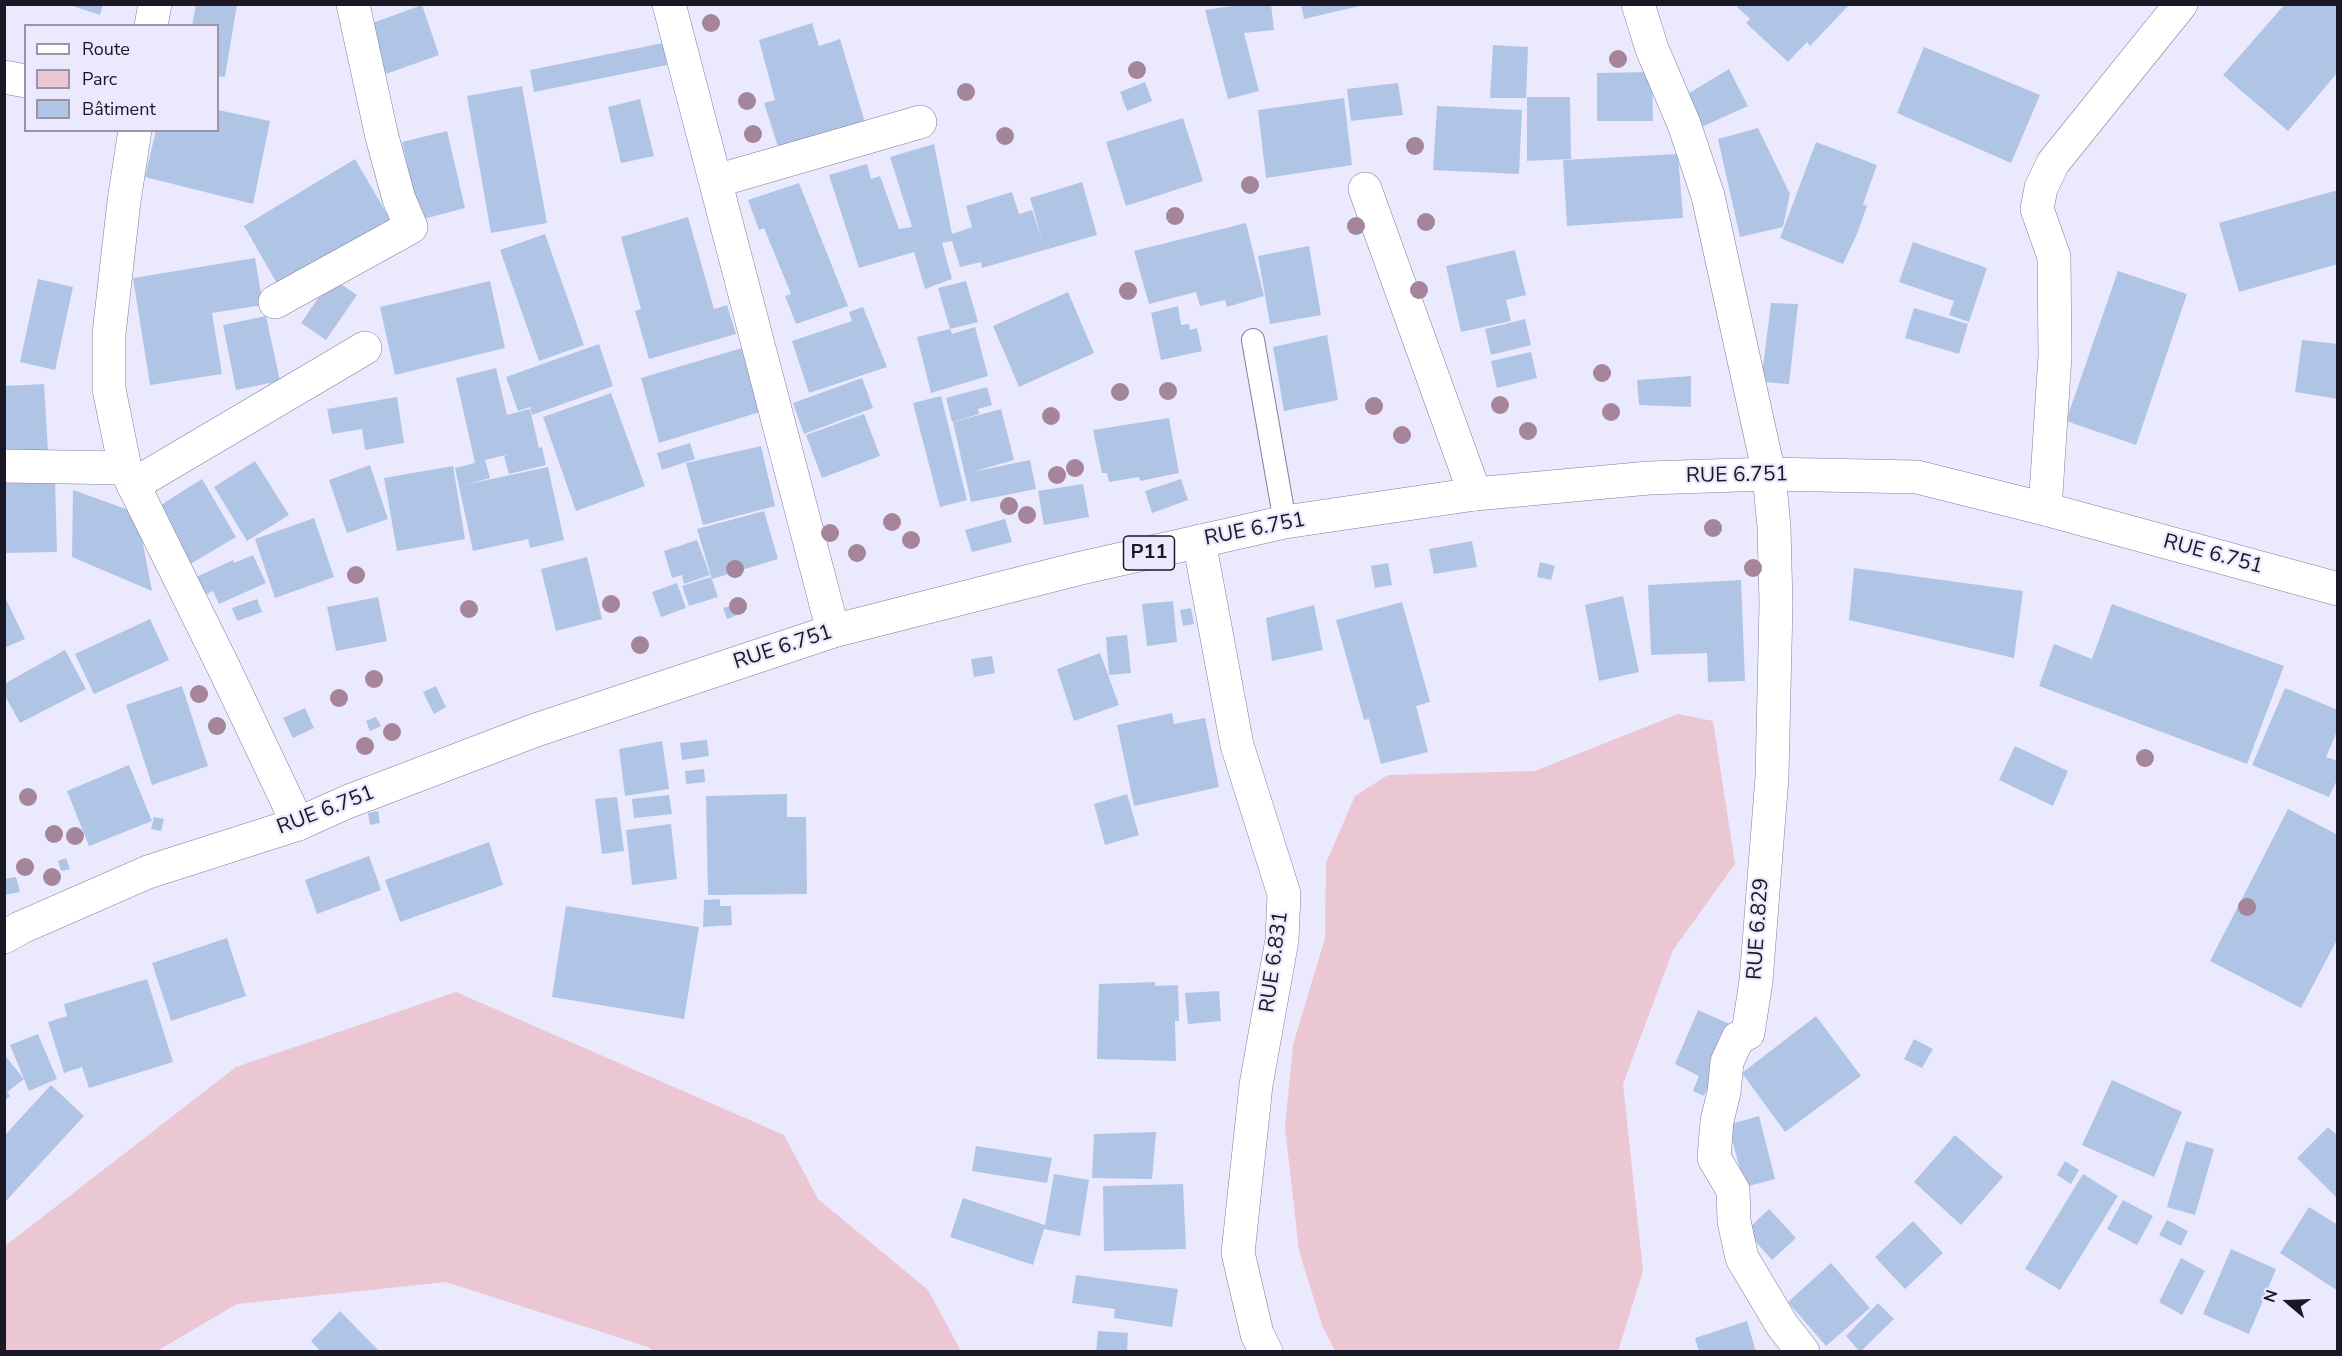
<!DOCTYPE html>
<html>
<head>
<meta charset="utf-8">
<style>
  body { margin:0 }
  #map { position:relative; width:2342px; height:1356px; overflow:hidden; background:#ebe9fd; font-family:"Nunito Sans",sans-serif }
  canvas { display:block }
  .frame { position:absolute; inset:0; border:6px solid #191824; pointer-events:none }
  .legend { position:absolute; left:24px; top:24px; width:195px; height:108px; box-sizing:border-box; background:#ebe9fd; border:2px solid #9795a6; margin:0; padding:8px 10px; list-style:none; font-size:18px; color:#191824 }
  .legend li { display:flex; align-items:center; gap:12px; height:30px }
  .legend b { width:30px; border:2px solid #9795a6 }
  .north { position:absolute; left:2258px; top:1272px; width:60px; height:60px; -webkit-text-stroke:4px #ebe9fd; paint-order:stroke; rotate:289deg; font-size:16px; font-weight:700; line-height:24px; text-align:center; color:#191824 }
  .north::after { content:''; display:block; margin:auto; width:21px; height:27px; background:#191824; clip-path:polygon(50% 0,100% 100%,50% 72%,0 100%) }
</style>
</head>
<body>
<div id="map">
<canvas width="2342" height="1356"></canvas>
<div class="frame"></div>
<ul class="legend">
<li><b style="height:8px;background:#fff"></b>Route</li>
<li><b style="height:16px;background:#ebc7d3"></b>Parc</li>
<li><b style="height:16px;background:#b0c5e5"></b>Bâtiment</li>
</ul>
<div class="north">N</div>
</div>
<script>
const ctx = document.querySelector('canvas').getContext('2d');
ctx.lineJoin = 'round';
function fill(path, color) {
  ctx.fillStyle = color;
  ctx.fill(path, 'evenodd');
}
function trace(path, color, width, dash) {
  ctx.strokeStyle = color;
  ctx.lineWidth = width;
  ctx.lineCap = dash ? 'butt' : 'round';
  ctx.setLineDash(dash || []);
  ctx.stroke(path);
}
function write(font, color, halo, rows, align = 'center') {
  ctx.font = font + ' "Nunito Sans",sans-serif';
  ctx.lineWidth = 4.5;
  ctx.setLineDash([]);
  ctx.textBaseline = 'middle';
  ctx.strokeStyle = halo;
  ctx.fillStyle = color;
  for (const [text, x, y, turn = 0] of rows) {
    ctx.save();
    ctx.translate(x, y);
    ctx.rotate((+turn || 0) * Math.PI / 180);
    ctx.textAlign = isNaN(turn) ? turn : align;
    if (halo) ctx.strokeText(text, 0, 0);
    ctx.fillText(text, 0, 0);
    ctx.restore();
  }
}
fill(new Path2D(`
  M1678,714L1713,721L1735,864L1673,950L1623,1084L1643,1271L1618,1351H1335L1322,1325L1299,1251L1285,1127L1293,1045L1325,938L1326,863L1355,796L1388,775L1535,771Z
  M456,992L784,1135L818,1199L928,1290L961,1351H653L648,1347L446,1282L237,1304L157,1351H5V1246L236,1067Z`), '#ebc7d3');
fill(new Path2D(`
  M67,4H103L100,15Z
  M196,4H237L225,77L218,76V26H192Z
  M1245,4H1271L1274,30L1244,33L1259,91L1228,99L1205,10Z
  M1301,4H1364V5L1304,19Z
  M1739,4H1850L1810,46L1807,42L1788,62L1746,23L1750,19L1737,7Z
  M2285,4H2338V72L2288,131L2223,75Z
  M422,5L439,55L386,74L367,25Z
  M812,23L819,46L840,39L866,126L780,153L764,103L775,100L759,40Z
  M663,43L667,65L534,92L530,70Z
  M1493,45L1528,47L1526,98H1490Z
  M1924,47L2040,95L2011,163L1897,113Z
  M1729,69L1748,106L1695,130L1681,98Z
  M1652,72L1653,121H1597V73Z
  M1145,82L1152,101L1127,111L1120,92Z
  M1398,83L1403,115L1351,121L1347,89Z
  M522,86L547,223L491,233L467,96Z
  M1527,97H1570L1571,159L1527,161Z
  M1344,98L1352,165L1266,178L1258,110Z
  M640,99L654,156L621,163L608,107Z
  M1437,106L1522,110L1519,174L1433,170Z
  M218,110L270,121L253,204L145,177L156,130H218Z
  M1183,118L1203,181L1126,206L1106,142Z
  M1758,128L1790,194L1783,227L1740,237L1718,139Z
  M447,131L465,208L420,220L402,142Z
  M1816,142L1877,165L1863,204L1867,206L1857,234L1843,264L1780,238Z
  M934,144L952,234L972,227L966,206L1012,192L1019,214L1032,210L1043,243L1030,198L1082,182L1097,235L982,268L981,262L960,267L952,241L942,243L952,279L925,289L914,252L859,268L829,175L867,164L871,179L880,176L899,229L912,227L890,157Z
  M1678,154L1683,218L1567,226L1563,160Z
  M355,159L394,226L283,294L244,226Z
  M799,183L848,306L796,324L785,296L791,294L764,228L759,230L748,200Z
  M2338,190V264L2239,292L2219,223Z
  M688,217L714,309L727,305L736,334L649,359L635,311L641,309L621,237Z
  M1246,223L1264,296L1227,307L1225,300L1200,306L1196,292L1149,304L1134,251Z
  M545,234L584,345L539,361L500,250Z
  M1913,242L1987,268L1969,322L1949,315L1954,301L1899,282Z
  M1309,246L1321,315L1270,324L1258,256Z
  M1515,250L1526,295L1506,300L1511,321L1461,332L1446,266Z
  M255,258L263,305L212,313L222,374L150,385L133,278Z
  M2118,271L2187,294L2136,445L2066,421Z
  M332,278L357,295L326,340L301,323Z
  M38,279L73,287L55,370L20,362Z
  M490,281L505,348L395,375L380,307Z
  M966,281L978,322L950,329L938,288Z
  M1068,292L1094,353L1019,387L993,326Z
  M1771,303L1798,304L1789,384L1761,382Z
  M1178,306L1181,325L1189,324L1190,330L1197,328L1202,351L1161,360L1151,313Z
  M863,307L887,367L809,393L792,341L852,321L849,312Z
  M1914,308L1968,324L1959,354L1905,338Z
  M266,316L280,381L236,390L223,325Z
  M1525,319L1531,345L1491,355L1485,329Z
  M975,327L988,376L931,393L917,337L950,329L952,334Z
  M1327,335L1338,400L1284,411L1273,347Z
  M2302,340L2338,344V399L2295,392Z
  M599,344L613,386L532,415L530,407L518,411L506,377Z
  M742,348L760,412L659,443L641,378Z
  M1531,352L1537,378L1497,388L1491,361Z
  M496,368L507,415L530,409L539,448L542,447L546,465L509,474L504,456L510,454L485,460L490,478L464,485L548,467L564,540L530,548L528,539L473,551L455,468L475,463L456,378Z
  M1691,376V407L1639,405L1637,380Z
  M862,378L873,408L804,434L793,403Z
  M44,384L48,451L4,453V386Z
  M987,387L992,405L978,409L979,414L952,422L946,398Z
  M611,393L645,486L576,511L543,417Z
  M941,396L967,500L940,507L913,403Z
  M397,397L404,443L365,450L362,429L332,434L327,409Z
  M1001,409L1014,460L972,472L1030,460L1036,489L971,502L953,422Z
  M864,414L880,456L822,478L806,435Z
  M1169,418L1179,473L1140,481L1139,477L1109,482L1107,473H1102L1093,430Z
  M690,443L695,459L662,470L657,453Z
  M761,446L775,506L703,525L686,463Z
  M255,461L289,515L247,541L214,487Z
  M370,465L388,519L347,533L329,480Z
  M453,466L465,539L397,551L384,478Z
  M55,479L57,552L4,553V481Z
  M202,479L236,537L187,566L153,510Z
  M1181,479L1188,500L1152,513L1145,491Z
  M1083,484L1089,517L1044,525L1038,491Z
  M73,490L137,513L152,591L72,557Z
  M764,511L778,559L712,579L697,529Z
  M314,518L334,577L275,598L255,539Z
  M1005,519L1012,542L972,552L965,530Z
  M697,540L710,575L684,584L682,575L672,578L664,551Z
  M1472,541L1477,567L1434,574L1429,549Z
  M253,555L266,583L219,604L213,591L200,597L192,579L233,560L234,563Z
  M587,557L602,619L556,631L541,569Z
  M1540,562L1555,566L1551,580L1537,577Z
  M1388,563L1392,585L1375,588L1371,566Z
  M1854,568L2023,591L2014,658L1849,620Z
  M711,577L718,597L689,606L682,586Z
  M1741,580L1745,681L1708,682L1707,653L1651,655L1648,585Z
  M677,583L686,608L661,617L652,592Z
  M4,595L25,639L4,648Z
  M1623,596L1639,672L1599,681L1585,605Z
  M378,597L387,641L336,651L327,607Z
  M257,599L262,612L237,621L232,608Z
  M1173,601L1177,642L1147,646L1142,604Z
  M1402,602L1430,702L1416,706L1428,752L1381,764L1369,719L1364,720L1336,620Z
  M2112,604L2284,666L2247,764L2039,686L2054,644L2092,659Z
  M734,605L737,615L727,619L723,608Z
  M1314,605L1323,650L1272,661L1266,618Z
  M1191,608L1194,624L1183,626L1180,610Z
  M150,619L169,660L94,694L75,654Z
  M1127,635L1131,673L1109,675L1106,637Z
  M65,650L86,689L20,723L4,694V684Z
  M1100,653L1119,705L1074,721L1057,669Z
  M992,656L995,673L974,677L971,659Z
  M182,686L208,766L152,785L126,705Z
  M436,686L446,707L434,714L423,692Z
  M2285,688L2338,710V729L2326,757L2338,761V778L2329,797L2252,765Z
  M305,708L314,728L293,738L283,718Z
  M1172,713L1174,724L1205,718L1219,787L1134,806L1117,725Z
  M376,717L381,726L370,731L366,721Z
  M707,740L709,756L682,760L680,743Z
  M662,741L669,789L625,796L619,749Z
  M2015,746L2068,771L2053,806L1999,780Z
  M129,765L152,821L89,846L67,791Z
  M704,769L705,782L686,784L685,771Z
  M787,794V817H806L807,894L708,895L706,796Z
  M1127,794L1139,835L1105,845L1094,804Z
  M669,795L672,814L634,818L632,799Z
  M617,797L624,851L602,854L595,799Z
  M2288,809L2338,835V938L2301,1008L2210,961Z
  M378,811L380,823L370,825L368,813Z
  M154,817L164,819L161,831L151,829Z
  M671,824L677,879L632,885L626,830Z
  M489,842L503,885L400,922L385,880Z
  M369,856L381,890L317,914L305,880Z
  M66,858L70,869L61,871L58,861Z
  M16,877L20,892L4,895V879Z
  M720,899V906H731L732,925L703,927L704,900Z
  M566,906L699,927L684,1019L552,997Z
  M227,938L246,996L171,1021L152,963Z
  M147,979L173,1062L89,1088L82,1067L64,1073L48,1022L67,1016L64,1004Z
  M1155,982V986L1178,985L1179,1021H1175L1176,1061L1097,1059L1099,984Z
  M1219,991L1221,1021L1188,1024L1185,993Z
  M1698,1010L1734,1026L1704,1096L1693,1091L1699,1076L1675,1064Z
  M1816,1016L1861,1076L1785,1132L1742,1073Z
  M38,1034L57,1079L29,1091L24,1079L7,1092L10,1096L4,1101V1054L24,1079L10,1045Z
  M1914,1039L1933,1049L1922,1068L1904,1059Z
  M2112,1080L2182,1112L2154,1177L2082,1145Z
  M51,1085L84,1116L6,1201L4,1200V1136Z
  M1759,1116L1775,1179L1745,1187L1728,1125Z
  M2328,1127L2338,1136L2336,1197L2297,1158Z
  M1156,1132L1152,1179L1092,1178L1094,1134Z
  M1955,1135L2003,1177L1961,1225L1914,1182Z
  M2186,1141L2214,1149L2195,1215L2167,1207Z
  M976,1146L1052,1158L1047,1183L972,1171Z
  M2065,1161L2079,1170L2071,1184L2057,1175Z
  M1054,1174L1089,1180L1080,1236L1044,1229L1033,1265L950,1237L963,1198L1045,1225Z
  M2083,1174L2118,1196L2060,1290L2025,1269Z
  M1183,1184L1186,1249L1104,1251L1103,1186Z
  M2123,1200L2153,1216L2137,1245L2107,1229Z
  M2309,1207L2338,1225V1291L2280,1253Z
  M1769,1209L1796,1238L1772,1260L1746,1231Z
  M2167,1220L2188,1231L2181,1246L2159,1235Z
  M1913,1221L1943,1253L1905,1289L1875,1257Z
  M2231,1249L2276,1269L2249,1334L2203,1314Z
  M2181,1258L2205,1271L2182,1315L2159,1302Z
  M1831,1263L1870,1308L1826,1346L1788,1302Z
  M1076,1275L1178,1289L1172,1327L1114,1318L1115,1309L1072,1303Z
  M1878,1303L1894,1319L1860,1352L1846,1336Z
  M340,1311L380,1352H321L311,1341Z
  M1747,1321L1756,1352H1699L1695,1338Z
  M1098,1331L1128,1333L1127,1352H1096Z`), '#b0c5e5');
const lane = new Path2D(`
  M1253,340L1285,522`);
const street = new Path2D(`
  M669,4L833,631
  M1638,4L1652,49L1684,124L1708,196L1769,474L1774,527L1776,604L1772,777L1756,981L1748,1033L1738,1038L1727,1062L1724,1092L1717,1121L1714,1158L1733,1190L1734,1221L1742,1258L1782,1325L1803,1352
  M151,26L155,4
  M4,77L26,81
  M135,130L124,201L109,334V389L125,468L225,670L298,824
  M716,181L920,122
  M1365,189L1475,494
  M275,302L411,227L399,199L382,137L353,4
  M4,466L125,468
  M133,485L365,348
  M2045,509L2055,356L2054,257L2037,209L2041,188L2053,163L2181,4
  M1199,541L1237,745L1284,894L1282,940L1256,1085L1238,1253L1257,1334L1266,1352`);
const primary = new Path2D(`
  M4,937L20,928L148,872L298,824L347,802L536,730L833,631L1077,569L1285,522L1475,494L1649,478L1769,474L1917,477L2045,509L2338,589`);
trace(lane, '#807c9b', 24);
trace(street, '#807c9b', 34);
trace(primary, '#807c9b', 34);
trace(lane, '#fff', 22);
trace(street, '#fff', 33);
trace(primary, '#fff', 33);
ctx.fillStyle = '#a4859a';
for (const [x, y] of [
  [711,23],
  [1618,59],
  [1137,70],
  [966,92],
  [747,101],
  [753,134],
  [1005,136],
  [1415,146],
  [1250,185],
  [1175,216],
  [1426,222],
  [1356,226],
  [1419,290],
  [1128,291],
  [1602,373],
  [1168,391],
  [1120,392],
  [1500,405],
  [1374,406],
  [1611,412],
  [1051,416],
  [1528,431],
  [1402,435],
  [1075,468],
  [1057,475],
  [1009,506],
  [1027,515],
  [892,522],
  [1713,528],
  [830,533],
  [911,540],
  [857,553],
  [1753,568],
  [735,569],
  [356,575],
  [611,604],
  [738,606],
  [469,609],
  [640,645],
  [374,679],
  [199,694],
  [339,698],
  [217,726],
  [392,732],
  [365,746],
  [2145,758],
  [28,797],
  [54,834],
  [75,836],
  [25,867],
  [52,877],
  [2247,907]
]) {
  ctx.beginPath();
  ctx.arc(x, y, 9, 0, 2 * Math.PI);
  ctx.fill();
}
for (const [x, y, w] of [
  [1149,553,51]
]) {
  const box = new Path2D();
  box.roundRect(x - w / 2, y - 17, w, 34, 4.5);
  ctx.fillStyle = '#ebe9fd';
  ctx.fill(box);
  trace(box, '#191824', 1.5);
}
write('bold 20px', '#191824', null, [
  ["P11",1149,553]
]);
write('21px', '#191824', '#ebe9fd', [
  ["RUE 6.751",1737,476,-1],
  ["RUE 6.751",1255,530,-11],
  ["RUE 6.751",2213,555,15],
  ["RUE 6.751",783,648,-18],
  ["RUE 6.751",326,811,-21],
  ["RUE 6.829",1759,929,-86],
  ["RUE 6.831",1275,962,-82]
]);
</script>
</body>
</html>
